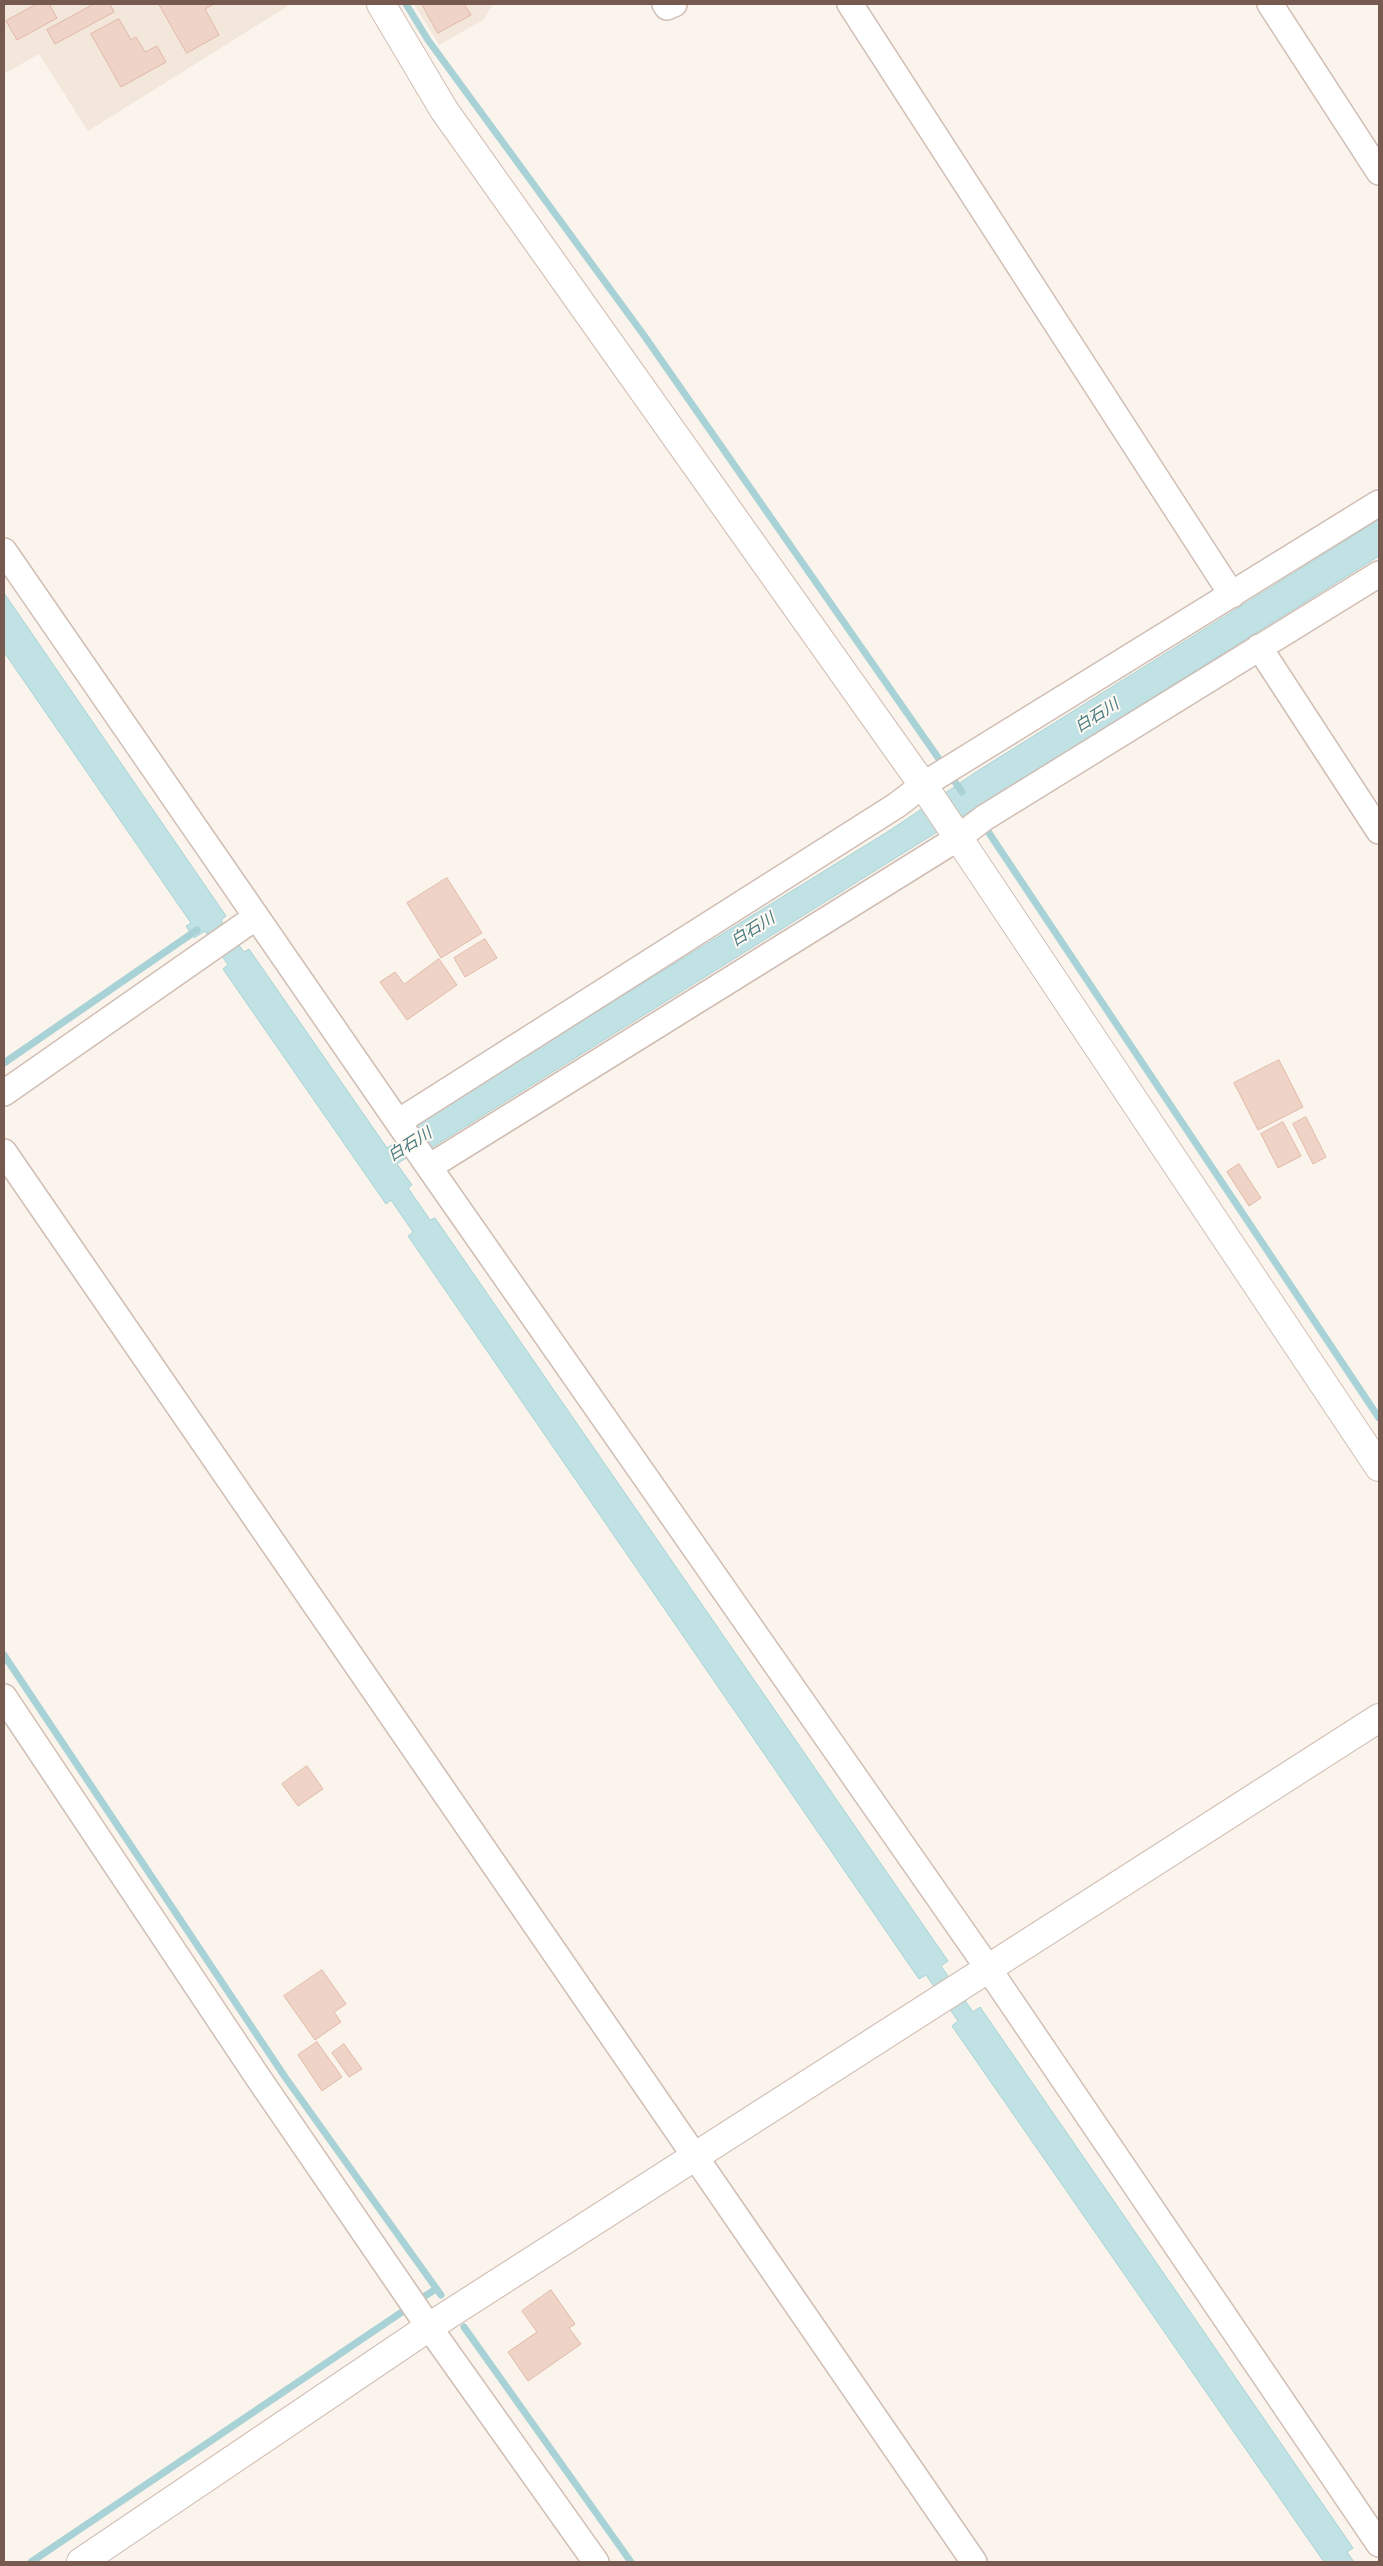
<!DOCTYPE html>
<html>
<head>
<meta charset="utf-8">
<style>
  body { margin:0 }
  #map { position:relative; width:1383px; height:2566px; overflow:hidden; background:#fbf4ec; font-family:"Fira Sans Condensed",sans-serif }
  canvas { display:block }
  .frame { position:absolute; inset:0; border:5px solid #765a50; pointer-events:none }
</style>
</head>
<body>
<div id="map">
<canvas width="1383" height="2566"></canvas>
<div class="frame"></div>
</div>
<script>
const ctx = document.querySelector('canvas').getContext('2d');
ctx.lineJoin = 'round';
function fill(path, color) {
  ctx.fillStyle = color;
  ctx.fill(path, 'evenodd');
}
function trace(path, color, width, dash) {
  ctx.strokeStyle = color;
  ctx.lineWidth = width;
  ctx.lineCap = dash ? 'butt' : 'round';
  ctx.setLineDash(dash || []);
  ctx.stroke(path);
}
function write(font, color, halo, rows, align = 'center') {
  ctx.font = font + ' "Fira Sans Condensed","Noto Sans JP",sans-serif';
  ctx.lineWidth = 4;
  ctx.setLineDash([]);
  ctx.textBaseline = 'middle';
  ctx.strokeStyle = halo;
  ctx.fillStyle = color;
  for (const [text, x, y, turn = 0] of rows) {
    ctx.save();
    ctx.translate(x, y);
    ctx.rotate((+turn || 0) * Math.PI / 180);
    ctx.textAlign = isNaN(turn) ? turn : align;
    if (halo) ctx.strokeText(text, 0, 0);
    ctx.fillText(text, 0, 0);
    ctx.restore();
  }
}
fill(new Path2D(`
  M4,4H291L88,131L39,54L4,74Z
  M414,4H493L483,20L439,45Z`), '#f3e6db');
const water = new Path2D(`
  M1379,520V556L431,1148L427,1144L397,1164L412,1185L408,1188L430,1220L435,1218L948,1961L941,1966L973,2012L980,2007L1353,2548L1347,2552L1354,2562H1324L952,2026L958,2021L926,1975L919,1979L408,1236L413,1232L391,1200L386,1204L223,969L228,965L205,931L194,938L186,926L191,923L4,652V593L226,916L221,920L244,952L249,949L387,1148L417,1129L415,1124L892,829L976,772Z`);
fill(water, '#c1e2e4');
trace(water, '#a8d2d5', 1);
trace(new Path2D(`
  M406,4L428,40L643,334L962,792
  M983,824L1379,1418
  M4,1063L197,930
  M4,1655L285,2077L441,2295
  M425,2296L436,2289
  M464,2327L631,2562
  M31,2562L402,2312`), '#a8d2d5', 7);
const building = new Path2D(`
  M37,4H49L57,18L17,40L6,21Z
  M94,4H110L114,12L55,44L47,30Z
  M159,4H214L205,9L219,35L187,53Z
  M422,4H464L471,15L438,33Z
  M119,19L131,40L136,37L145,52L157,46L166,62L121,87L91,34Z
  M447,878L482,933L441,958L407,903Z
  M485,939L497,958L465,977L454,958Z
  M439,959L457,985L407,1020L380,982L395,972L404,984Z
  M1279,1060L1303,1107L1258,1130L1234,1083Z
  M1306,1117L1326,1157L1313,1164L1293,1124Z
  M1283,1122L1301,1156L1278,1168L1261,1134Z
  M1239,1164L1261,1198L1249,1206L1227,1172Z
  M307,1766L323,1789L298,1806L282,1784Z
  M322,1970L346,2004L334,2012L341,2022L315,2040L284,1996Z
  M317,2042L342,2077L322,2091L298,2055Z
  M344,2044L362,2069L349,2077L332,2053Z
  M551,2290L575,2324L569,2328L581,2344L528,2381L508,2352L537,2332L522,2311Z`);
fill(building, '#efd3c6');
trace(building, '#e0b9a7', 1);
const minor = new Path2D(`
  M665,4L667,7L674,4
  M850,4L1232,595
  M1270,4L1379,172
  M4,551L429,1167L988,1968L1379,2544
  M1259,647L1379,831
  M4,1093L256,917
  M398,1122L897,805L923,785L1379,503
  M4,1152L974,2562
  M429,1167L958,838L984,818L1379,574
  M4,1697L257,2076L429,2327L596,2562`);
const tertiary = new Path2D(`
  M381,4L444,110L923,785L1379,1467
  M81,2562L429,2327L1379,1718`);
trace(minor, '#d0beb4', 28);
trace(tertiary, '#d0beb4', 30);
trace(minor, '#fff', 25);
trace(tertiary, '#fff', 28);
write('italic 16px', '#477b80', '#fef9f3', [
  ["白石川",1097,716,-32],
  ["白石川",753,930,-32],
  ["白石川",410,1145,-32]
]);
</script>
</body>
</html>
